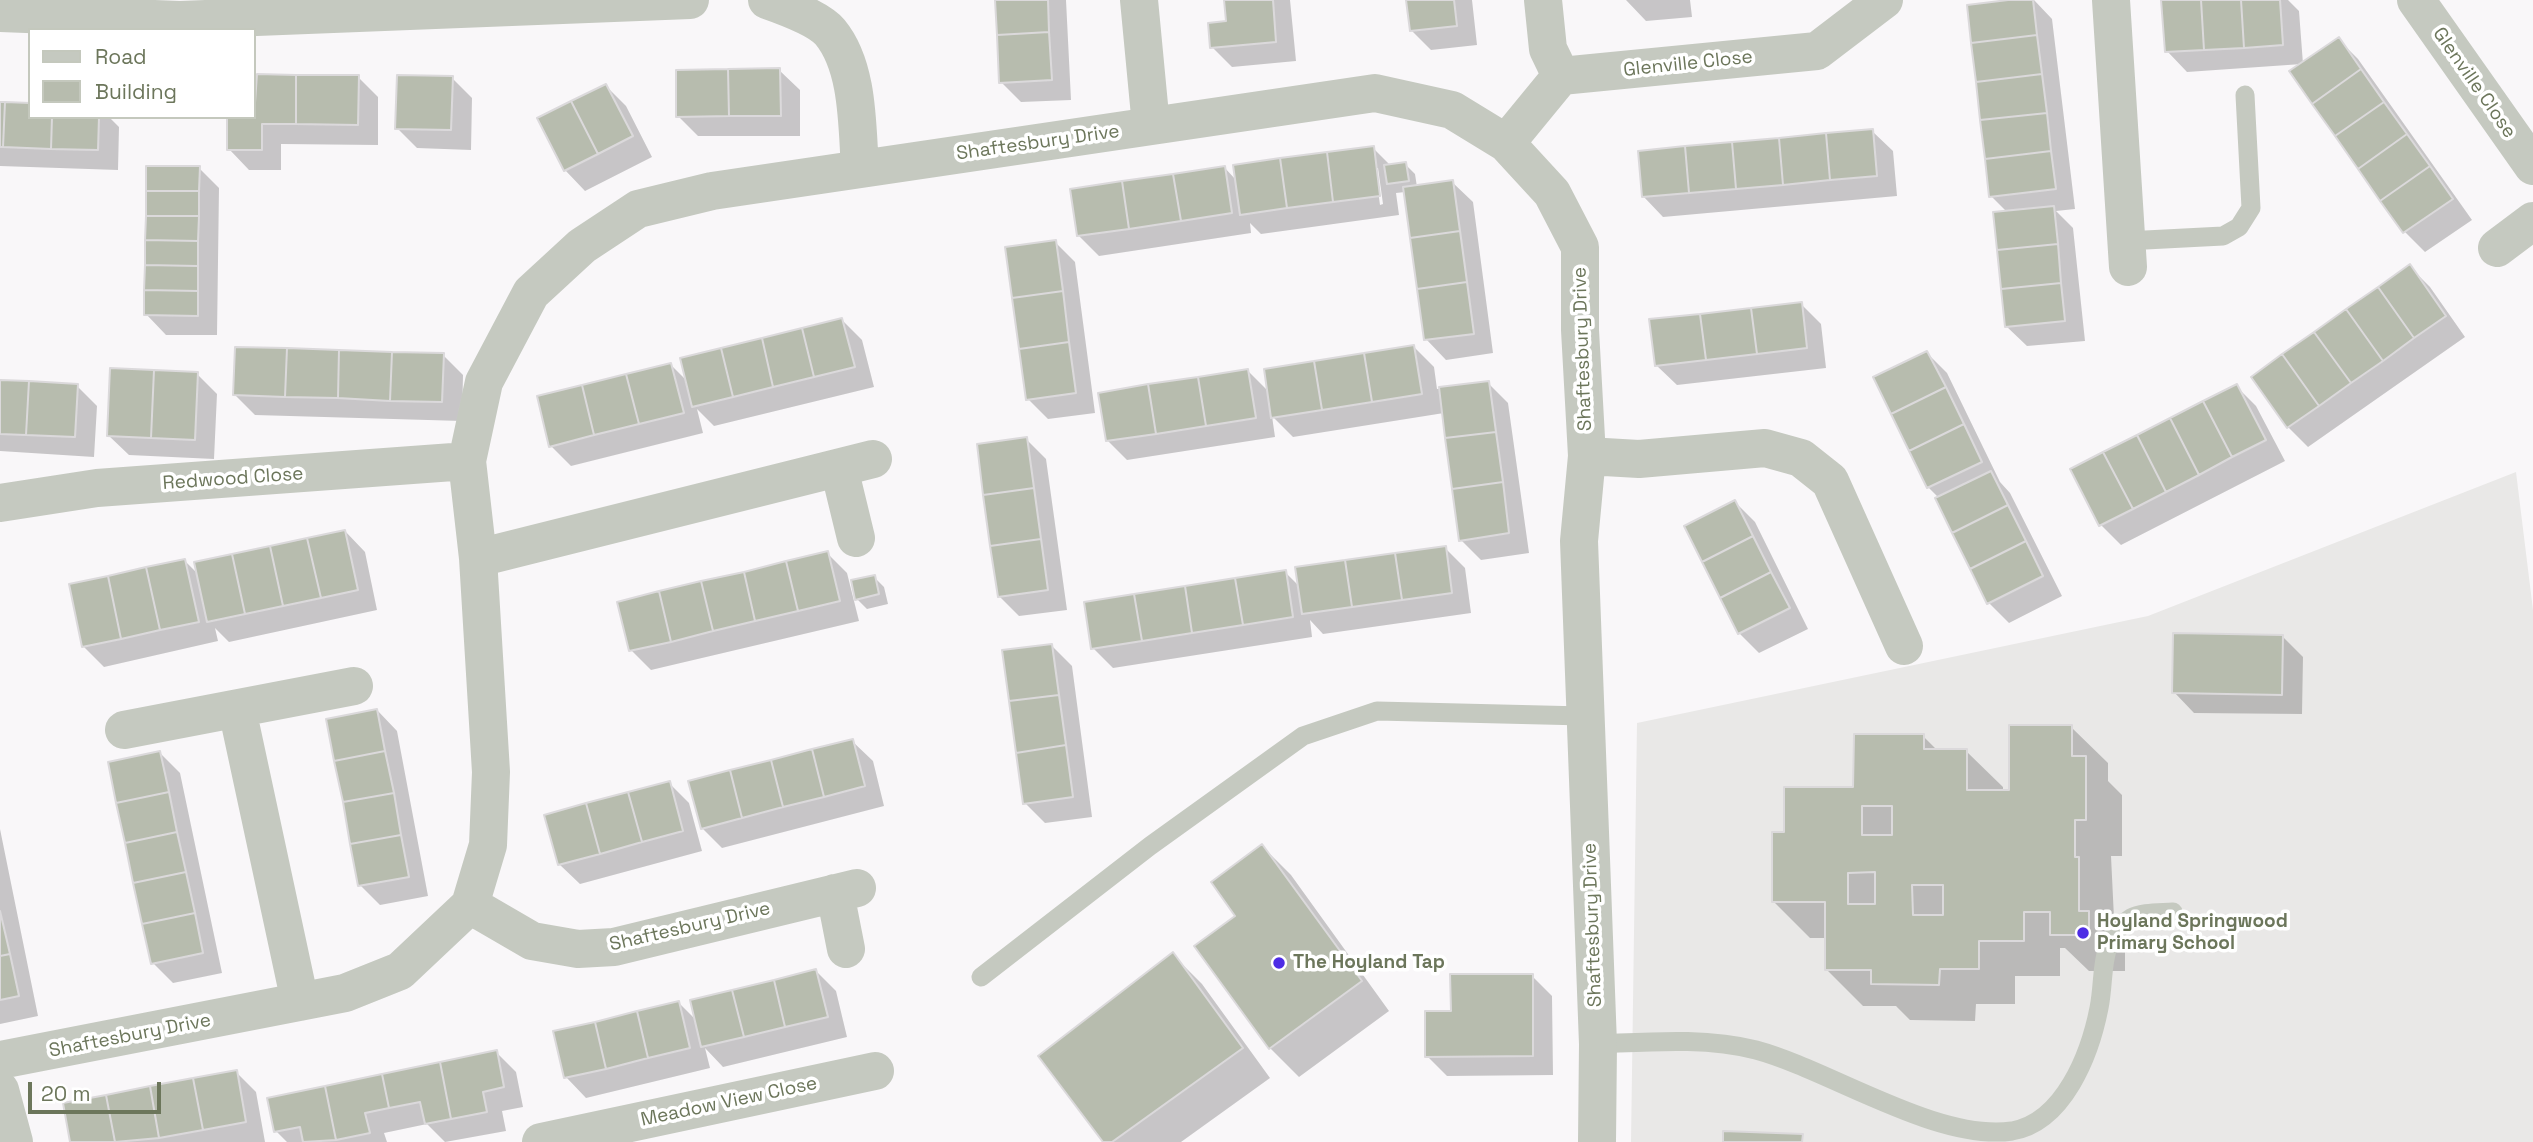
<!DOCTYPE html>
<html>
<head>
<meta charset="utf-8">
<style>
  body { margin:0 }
  #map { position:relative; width:2533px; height:1142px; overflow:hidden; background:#f9f7f9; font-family:"Space Grotesk",sans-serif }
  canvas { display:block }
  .legend { position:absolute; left:28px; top:28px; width:228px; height:91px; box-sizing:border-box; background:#fff; border:2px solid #c4c8bd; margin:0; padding:9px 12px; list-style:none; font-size:21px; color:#6c765b }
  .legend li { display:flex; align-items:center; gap:14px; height:35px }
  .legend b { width:35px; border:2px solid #c4c8bd }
  .scale { position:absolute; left:28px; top:1082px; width:133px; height:32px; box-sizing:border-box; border:4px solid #6c765b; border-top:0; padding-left:9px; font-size:21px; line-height:24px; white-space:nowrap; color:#6c765b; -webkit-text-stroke:5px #fff; paint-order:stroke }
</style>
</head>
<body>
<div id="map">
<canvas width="2533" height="1142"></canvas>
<ul class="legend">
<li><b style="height:9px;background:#c5c9c0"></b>Road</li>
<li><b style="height:19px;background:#b7bcae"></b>Building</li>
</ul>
<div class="scale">20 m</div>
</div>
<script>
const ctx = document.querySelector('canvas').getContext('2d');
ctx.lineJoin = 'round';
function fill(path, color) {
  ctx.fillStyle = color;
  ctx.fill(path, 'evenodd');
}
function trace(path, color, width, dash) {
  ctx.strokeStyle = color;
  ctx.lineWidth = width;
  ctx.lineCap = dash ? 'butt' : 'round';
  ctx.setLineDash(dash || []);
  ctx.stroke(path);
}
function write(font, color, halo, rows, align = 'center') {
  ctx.font = font + ' "Space Grotesk",sans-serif';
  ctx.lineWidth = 7;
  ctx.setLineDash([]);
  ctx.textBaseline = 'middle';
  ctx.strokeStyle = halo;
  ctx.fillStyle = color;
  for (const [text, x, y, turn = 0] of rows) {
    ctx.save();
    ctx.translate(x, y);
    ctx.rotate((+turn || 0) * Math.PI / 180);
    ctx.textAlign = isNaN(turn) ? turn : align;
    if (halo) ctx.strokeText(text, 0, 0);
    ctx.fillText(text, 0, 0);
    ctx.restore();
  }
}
fill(new Path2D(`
  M2516,472L2533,610V1142H1631L1637,723L2148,616Z`), '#e9e8e7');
fill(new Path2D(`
  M996,0H1066L1071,100L1021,102L1001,82Z
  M1225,0H1290L1296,61L1232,67L1212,47L1227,23Z
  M1408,0H1472L1477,45L1431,50L1411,30Z
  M1626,0H1690L1692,17L1646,21Z
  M2022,0H2034L2052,19L2075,209L2056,211L2073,228L2085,341L2027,346L2006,326L2007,212L1991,196Z
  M2163,0H2288L2299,11L2303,64L2338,39L2358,59L2472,220L2425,252L2405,232L2291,72L2302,64L2187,72L2167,51Z
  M779,70L800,90V136H698L678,116Z
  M358,77L378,97V145L281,144V170H249L229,149L254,117V99Z
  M452,78L472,98L471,150L417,148L397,128Z
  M606,86L626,106L652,157L585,191L565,170Z
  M0,104L30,117H109L119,127L118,170L0,166Z
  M1872,131L1893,151L1897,196L1663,217L1643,196Z
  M1373,148L1391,166L1405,164L1415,174L1417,187L1452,182L1473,202L1493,353L1446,360L1426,339L1405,192L1396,193L1399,215L1261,234L1250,223L1251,233L1099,256L1079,236L1224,167L1236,180ZM1375,168H1378L1383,204L1380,205Z
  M199,168L219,188L217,335H166L146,314Z
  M1055,242L1075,262L1095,413L1048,419L1028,399Z
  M2410,267L2430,287L2465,337L2308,447L2288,427Z
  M1801,304L1821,324L1826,368L1677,385L1656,365Z
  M842,320L862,340L874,387L714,426L697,409L703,433L571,466L551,446L671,365L688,382Z
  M1414,347L1434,367L1437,389L1488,383L1508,403L1529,553L1481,560L1461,540L1444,413L1293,437L1272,416L1275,437L1127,460L1107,440L1248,371L1269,392Z
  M1927,353L1947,373L2000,482L2010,493L2062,596L2009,623L1989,603L1939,498L1928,487Z
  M443,355L463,375L462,421L255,415L235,395Z
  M197,374L217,394L214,459L129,455L108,435Z
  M0,381L77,386L97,406L94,457L0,451Z
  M2236,386L2256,406L2285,461L2121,545L2101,525Z
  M1026,439L1046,459L1067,610L1019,616L999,596Z
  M1735,502L1755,522L1808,629L1759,653L1739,633Z
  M345,531L365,552L377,610L229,642L215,628L218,641L104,667L84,647L185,561L199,575Z
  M1445,548L1465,568L1471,613L1323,634L1310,620L1312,637L1113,668L1093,648L1285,572L1299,586Z
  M827,553L847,573L859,621L651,670L631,650Z
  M874,577L884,587L888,604L867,609L857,599Z
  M2283,637L2303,657L2302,714L2194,713L2174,692Z
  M1052,646L1072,666L1092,817L1045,823L1025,803Z
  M377,710L397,731L428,896L380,905L360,885Z
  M2071,727L2108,763V781L2122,795V856H2111L2115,939L2125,949V971H2089L2065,948H2060V976H2015V1004H1976L1975,1021L1910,1020L1896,1006H1863L1826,969V938H1810L1774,902L1786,834L1855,789L1923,736L1938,751H1966L2003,787V792H2011Z
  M852,741L873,761L884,806L722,848L702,828Z
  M160,753L180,773L222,973L173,983L153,963Z
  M669,783L689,803L702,851L580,884L559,864Z
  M0,829L38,1016L0,1024Z
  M1262,846L1291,875L1389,1011L1299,1077L1270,1048L1238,916Z
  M1173,955L1202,984L1270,1078L1181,1142H1105Z
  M816,971L836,991L847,1037L723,1067L705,1048L710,1068L586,1098L566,1077L679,1003L697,1021Z
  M1532,976L1552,996L1553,1075L1447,1076L1427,1056L1453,1012Z
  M496,1052L516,1072L523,1107L502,1111L506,1131L445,1142L427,1124L384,1133L387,1142H287L276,1131Z
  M236,1072L256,1092L265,1142H72Z`), '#0003');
const building = new Path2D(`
  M995,0H1048L1049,32L997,35Z
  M1224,0H1273L1276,42L1210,48L1208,23L1226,21Z
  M1406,0H1454L1457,26L1410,31Z
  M2008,0H2033L2037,35L1971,43L1967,5Z
  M2161,0H2201L2204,50L2165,52Z
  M2201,0H2241L2244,48L2204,50Z
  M2241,0H2280L2283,45L2244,48Z
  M1049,32L1052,80L999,83L997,35Z
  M2037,35L2042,74L1976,82L1971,43Z
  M2339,37L2361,69L2312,104L2289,71Z
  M780,68L781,116H729L728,69Z
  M728,69L729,116L676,117V70Z
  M2361,69L2384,102L2335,136L2312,104Z
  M257,74L296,75V124H262V150H227V117H254Z
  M2042,74L2047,113L1980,120L1976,82Z
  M296,75H359L358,125L296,124Z
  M397,75L453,76L451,130L395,129Z
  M606,84L633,136L598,154L571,101Z
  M571,101L598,154L564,171L537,118Z
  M0,102H5L3,147H0Z
  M5,102L30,103V117H52L51,149L3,147Z
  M2384,102L2407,134L2358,169L2335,136Z
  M2047,113L2051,151L1985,159L1980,120Z
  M52,117H99L98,150L51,149Z
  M1873,129L1877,176L1830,180L1826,133Z
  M1826,133L1830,180L1783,185L1779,138Z
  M2407,134L2430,166L2380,201L2358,169Z
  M1779,138L1783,185L1736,189L1732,142Z
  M1732,142L1736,189L1689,193L1685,146Z
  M1374,146L1380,196L1333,202L1327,152Z
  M1685,146L1689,193L1642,197L1638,151Z
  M2051,151L2056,189L1989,197L1985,159Z
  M1327,152L1333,202L1287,208L1280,158Z
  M1280,158L1287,208L1240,215L1233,165Z
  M1406,162L1409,181L1387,184L1384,165Z
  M146,166H200L199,191H146Z
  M1225,166L1232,213L1181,221L1173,174Z
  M2430,166L2453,199L2403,233L2380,201Z
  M1173,174L1181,221L1129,229L1122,181Z
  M1453,180L1460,231L1410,238L1403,187Z
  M1122,181L1129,229L1077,236L1070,189Z
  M146,191H199V216H146Z
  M2054,206L2058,244L1997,250L1993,212Z
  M146,216H199L198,241L145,240Z
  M1460,231L1467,282L1417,289L1410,238Z
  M145,240L198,241V266L145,265Z
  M1056,240L1063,291L1012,298L1005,247Z
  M2058,244L2061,283L2001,289L1997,250Z
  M2410,264L2446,316L2414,338L2378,287Z
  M145,265L198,266V291L144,290Z
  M1467,282L1474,334L1424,340L1417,289Z
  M2061,283L2065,321L2005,327L2001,289Z
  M2378,287L2414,338L2383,361L2346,309Z
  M144,290L198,291V316L144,315Z
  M1063,291L1069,342L1019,349L1012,298Z
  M1802,302L1807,348L1757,354L1751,308Z
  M1751,308L1757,354L1706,360L1700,314Z
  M2346,309L2383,361L2351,383L2314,332Z
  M1700,314L1706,360L1655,366L1649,319Z
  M842,318L855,367L814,377L802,328Z
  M802,328L814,377L773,387L762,338Z
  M2314,332L2351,383L2319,406L2282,354Z
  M762,338L773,387L733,397L721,348Z
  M1069,342L1076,393L1026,400L1019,349Z
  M1414,345L1422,394L1372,402L1364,353Z
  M235,347L287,348L285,397L233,395Z
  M287,348L339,350L338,398L285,397Z
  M721,348L733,397L692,407L680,358Z
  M339,350L392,352L390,401L338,398Z
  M1927,351L1946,387L1891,414L1873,377Z
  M392,352L444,353L442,402L390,401Z
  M1364,353L1372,402L1322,410L1314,361Z
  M2282,354L2319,406L2287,428L2251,377Z
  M1314,361L1322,410L1271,418L1264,369Z
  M671,363L684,413L639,424L626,374Z
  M110,368L154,370L151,438L107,436Z
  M1248,369L1256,418L1206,426L1198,377Z
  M154,370L198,372L195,440L151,438Z
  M626,374L639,424L594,435L582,385Z
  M1198,377L1206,426L1156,434L1148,384Z
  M0,380L29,381L26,435L0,434Z
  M29,381L78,384L75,437L26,435Z
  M1489,381L1496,432L1445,438L1439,387Z
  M1148,384L1156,434L1106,441L1098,393Z
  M2237,384L2266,440L2232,457L2203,401Z
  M582,385L594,435L549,447L537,396Z
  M1946,387L1964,424L1909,451L1891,414Z
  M2203,401L2232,457L2199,475L2170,418Z
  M2170,418L2199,475L2166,492L2137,435Z
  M1964,424L1982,462L1927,488L1909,451Z
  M1496,432L1503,482L1452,489L1445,438Z
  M2137,435L2166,492L2133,509L2103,452Z
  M1027,437L1034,488L983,495L977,444Z
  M2103,452L2133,509L2099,526L2070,469Z
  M1991,471L2008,505L1952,533L1935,498Z
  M1503,482L1509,533L1459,541L1452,489Z
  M1034,488L1041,539L990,546L983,495Z
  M1735,500L1753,536L1702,562L1684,526Z
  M2008,505L2026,541L1970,569L1952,533Z
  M345,530L358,590L321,598L307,538Z
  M1753,536L1771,572L1720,598L1702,562Z
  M307,538L321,598L283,606L270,546Z
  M1041,539L1048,590L998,597L990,546Z
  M2026,541L2043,576L1987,604L1970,569Z
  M270,546L283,606L245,614L232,554Z
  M1446,546L1452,593L1402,600L1395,553Z
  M828,551L840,601L798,611L786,561Z
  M1395,553L1402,600L1352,607L1345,560Z
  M232,554L245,614L207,622L194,562Z
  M185,559L199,622L160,630L146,567Z
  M1345,560L1352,607L1302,614L1295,567Z
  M786,561L798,611L755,621L744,572Z
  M146,567L160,630L121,639L108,576Z
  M1286,570L1293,617L1243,625L1235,578Z
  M744,572L755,621L713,631L701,581Z
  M1771,572L1790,608L1738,634L1720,598Z
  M875,575L879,594L855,600L851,580Z
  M108,576L121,639L82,647L69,584Z
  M1235,578L1243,625L1192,633L1185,586Z
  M701,581L713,631L671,642L659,591Z
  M1185,586L1192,633L1142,641L1134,594Z
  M659,591L671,642L629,651L617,602Z
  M1134,594L1142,641L1091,649L1084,602Z
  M2173,633L2283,635L2282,695L2172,693Z
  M1052,644L1059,695L1009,701L1002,650Z
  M1059,695L1066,745L1016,753L1009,701Z
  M377,709L385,751L334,761L326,719Z
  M2009,725H2072V756H2086V820H2075V857H2079V911H2089V935H2050V912H2024V941H1979V969H1940L1939,985L1871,984V970H1825V902H1772V832H1784V787H1853L1854,734H1924V749H1967V790H2009ZM1862,806H1892V835H1862ZM1875,872V904H1848V873ZM1912,885H1943V915H1913Z
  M853,739L865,786L824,797L812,749Z
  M1066,745L1073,797L1023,804L1016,753Z
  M812,749L824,797L783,807L771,760Z
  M160,751L169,792L116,803L108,762Z
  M385,751L394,793L343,802L334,761Z
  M771,760L783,807L742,818L730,770Z
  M730,770L742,818L701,829L688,781Z
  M670,781L683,831L642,842L628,792Z
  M169,792L177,832L125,843L116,803Z
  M628,792L642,842L600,854L586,803Z
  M394,793L401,835L350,844L343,802Z
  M586,803L600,854L558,865L544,815Z
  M177,832L186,872L133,883L125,843Z
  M401,835L409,877L358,886L350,844Z
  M1262,844L1362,981L1269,1049L1194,946L1235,916L1211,882Z
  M186,872L195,913L142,924L133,883Z
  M0,911L10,954L0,956Z
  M195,913L203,953L151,964L142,924Z
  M1173,952L1243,1048L1112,1142H1103L1038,1056Z
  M10,954L19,996L0,1000V956Z
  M816,969L828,1017L785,1027L774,980Z
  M1450,974H1533V1056L1425,1057V1011H1451Z
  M774,980L785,1027L744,1037L732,990Z
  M732,990L744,1037L701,1047L690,1000Z
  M679,1001L690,1048L648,1058L637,1011Z
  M637,1011L648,1058L606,1069L595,1022Z
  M595,1022L606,1069L564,1078L553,1031Z
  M497,1050L504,1087L483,1092L487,1112L451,1119L440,1062Z
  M440,1062L451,1119L425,1124L420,1102L389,1108L382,1074Z
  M237,1070L246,1122L203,1130L193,1078Z
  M382,1074L389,1108L365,1113L370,1133L336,1140L325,1086Z
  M193,1078L203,1130L159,1138L150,1086Z
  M150,1086L159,1138L115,1142L106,1095Z
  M325,1086L336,1140L303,1142L300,1127L274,1132L267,1098Z
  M106,1095L115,1142H70L63,1103Z
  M1723,1131L1803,1134L1802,1142H1723Z`);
fill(building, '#b7bcae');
trace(building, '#dbd9db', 2);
trace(new Path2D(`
  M2126,241L2223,236L2239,227L2251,208L2245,95
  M981,977L1150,846L1303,736L1377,711L1584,716
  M1598,1044C1649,1042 1705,1037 1756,1050C1830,1070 1937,1142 2012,1131C2064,1122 2090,1054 2099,1008C2106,974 2097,940 2131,918C2141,912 2161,913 2173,912`), '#c5c9c0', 19);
trace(new Path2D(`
  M767,0C784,6 818,18 830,32C859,67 857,127 860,169
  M1139,0L1151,126
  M1543,0L1548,49L1561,76
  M2111,0L2128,267
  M2416,0L2533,166
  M0,13L180,20L690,0
  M1506,143L1561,76L1817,51L1884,0
  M2497,248L2533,221
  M1587,456L1639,459L1765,448L1801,458L1830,481L1904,646
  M839,468L856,538
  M0,503L97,488L467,461
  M478,558L873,459
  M237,709L300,1002
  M124,730L354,686
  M835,893L846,949
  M470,905L532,941L578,949L614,947L857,888
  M0,1060L345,993L400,971L470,905L488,845L491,772L478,558L467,461L484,382L531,293L582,246L638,209L712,191L1375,93L1452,110L1506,143L1552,193L1580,247V330L1587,456L1579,541L1598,1044L1597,1142
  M0,1090L14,1142
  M541,1142L875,1071`), '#c5c9c0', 38);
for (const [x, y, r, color] of [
  [2083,933,7,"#4d2ce5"],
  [1279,963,7,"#4d2ce5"]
]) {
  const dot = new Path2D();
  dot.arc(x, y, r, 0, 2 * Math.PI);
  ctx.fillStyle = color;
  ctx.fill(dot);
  trace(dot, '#fff', 2.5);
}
write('19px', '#6c765b', '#fff', [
  ["Glenville Close",1688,64,-6],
  ["Glenville Close",2474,83,55],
  ["Shaftesbury Drive",1038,143,-8],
  ["Shaftesbury Drive",1583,349,-92],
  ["Redwood Close",233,479,-4],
  ["Shaftesbury Drive",1593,925,-92],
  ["Shaftesbury Drive",690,927,-13],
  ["Shaftesbury Drive",130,1036,-11],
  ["Meadow View Close",729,1102,-12]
]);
write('bold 19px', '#6c765b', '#fff', [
  ["Hoyland Springwood",2097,922],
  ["Primary School",2097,944],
  ["The Hoyland Tap",1293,963]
], 'left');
</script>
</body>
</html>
